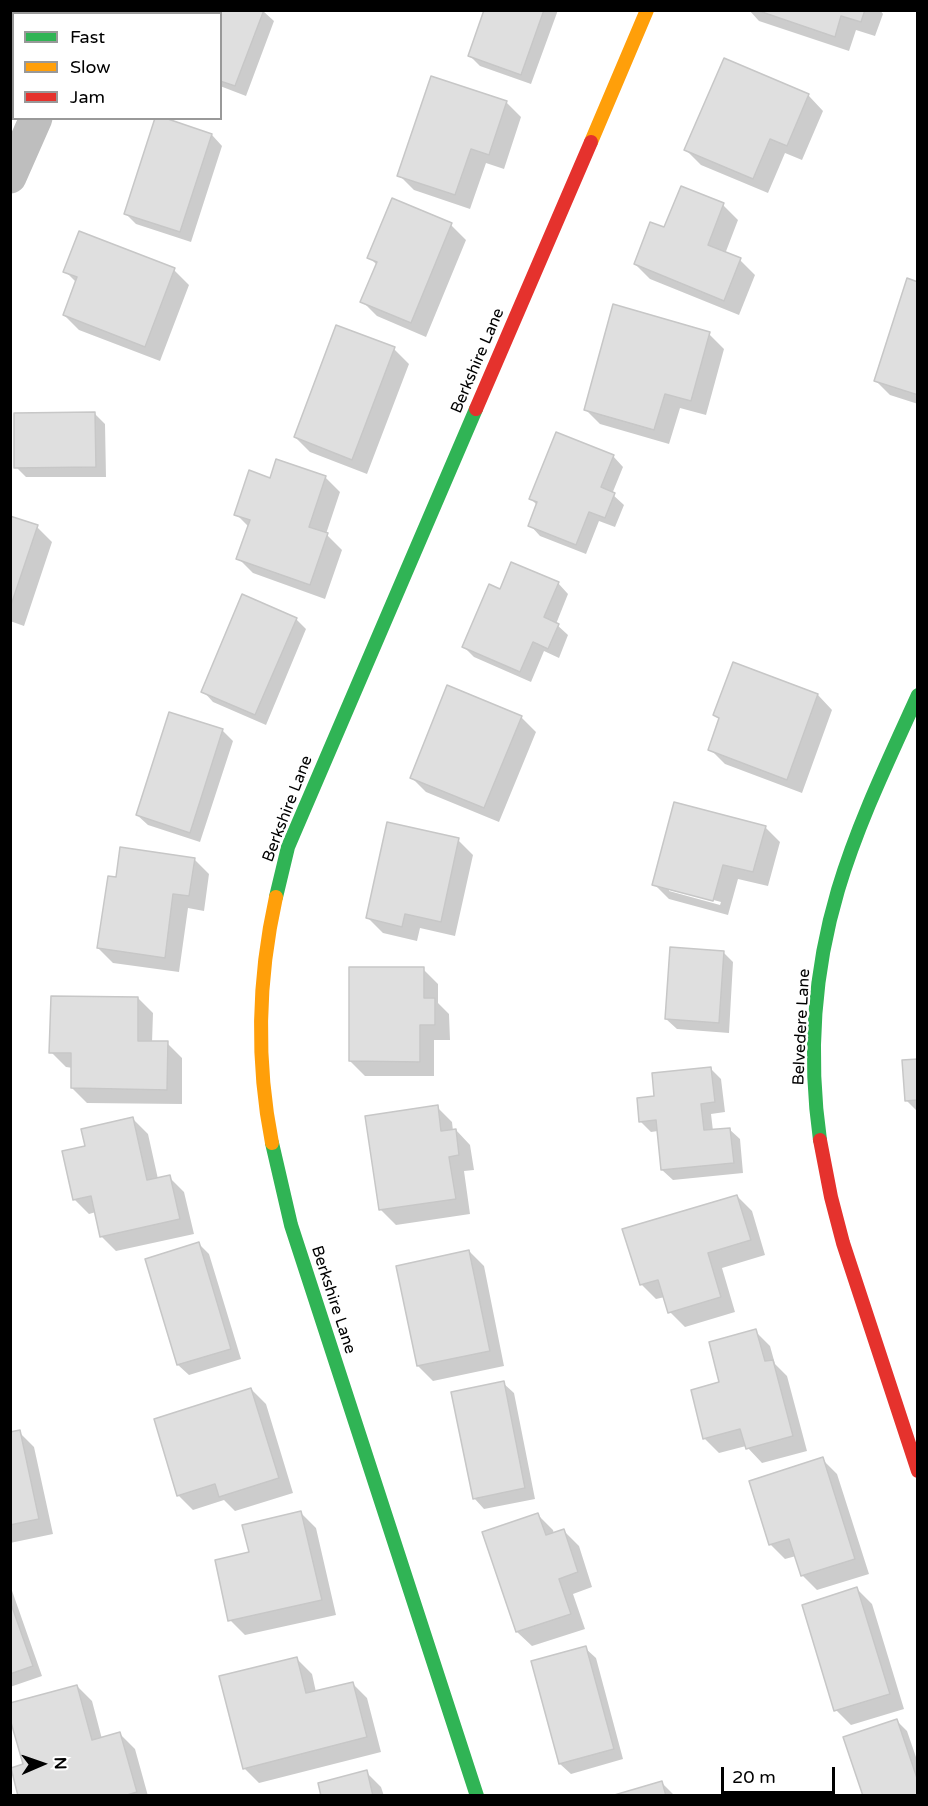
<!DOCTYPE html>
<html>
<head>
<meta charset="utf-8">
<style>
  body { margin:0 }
  #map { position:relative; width:928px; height:1806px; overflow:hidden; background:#fff; font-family:"Varela Round",sans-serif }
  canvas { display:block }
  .frame { position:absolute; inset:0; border:12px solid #000; pointer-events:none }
  .legend { position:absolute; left:12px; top:12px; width:210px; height:108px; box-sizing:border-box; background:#fff; border:2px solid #999; margin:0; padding:8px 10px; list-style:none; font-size:18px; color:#000 }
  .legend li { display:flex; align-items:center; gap:12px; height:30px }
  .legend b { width:30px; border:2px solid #999 }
  .north { position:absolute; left:12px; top:1734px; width:60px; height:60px; -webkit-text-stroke:4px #fff; paint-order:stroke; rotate:88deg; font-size:16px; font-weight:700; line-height:24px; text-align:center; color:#000 }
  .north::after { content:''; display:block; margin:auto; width:21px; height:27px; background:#000; clip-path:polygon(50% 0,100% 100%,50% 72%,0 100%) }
  .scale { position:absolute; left:721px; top:1767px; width:114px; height:27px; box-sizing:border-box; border:3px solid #000; border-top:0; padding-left:8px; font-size:18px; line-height:21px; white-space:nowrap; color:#000; -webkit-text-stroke:4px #fff; paint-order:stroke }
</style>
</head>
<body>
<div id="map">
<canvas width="928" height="1806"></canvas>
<div class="frame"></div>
<ul class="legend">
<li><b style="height:8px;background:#30b455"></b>Fast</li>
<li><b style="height:8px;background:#ff9f0a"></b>Slow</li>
<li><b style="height:8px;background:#e5322d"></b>Jam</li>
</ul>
<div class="north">N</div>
<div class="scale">20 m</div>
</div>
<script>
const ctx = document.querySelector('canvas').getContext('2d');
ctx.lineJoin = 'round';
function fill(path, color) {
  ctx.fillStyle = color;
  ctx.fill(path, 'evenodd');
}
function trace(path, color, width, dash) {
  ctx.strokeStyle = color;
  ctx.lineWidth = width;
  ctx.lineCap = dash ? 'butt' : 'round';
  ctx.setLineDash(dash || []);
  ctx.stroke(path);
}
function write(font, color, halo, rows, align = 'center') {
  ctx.font = font + ' "Varela Round",sans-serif';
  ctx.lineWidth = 5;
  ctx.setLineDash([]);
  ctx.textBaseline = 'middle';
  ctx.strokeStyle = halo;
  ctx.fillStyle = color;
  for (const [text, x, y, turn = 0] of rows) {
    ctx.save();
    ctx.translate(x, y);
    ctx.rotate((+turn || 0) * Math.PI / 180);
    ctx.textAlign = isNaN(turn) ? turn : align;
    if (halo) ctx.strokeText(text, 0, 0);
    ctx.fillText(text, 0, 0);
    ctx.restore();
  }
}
fill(new Path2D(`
  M486,10H558L531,84L480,66L470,56Z
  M749,10H880L883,14L875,36L856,30L849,51L759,21Z
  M263,11L274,21L246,96L220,86V14Z
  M724,60L809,96L823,111L802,160L785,153L768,193L701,165L686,150Z
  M506,102L521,117L504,169L486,163L470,209L414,190L399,175Z
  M212,135L222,146L191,242L136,224L125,213Z
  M723,205L738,220L725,254L740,260L755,275L739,315L650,279L635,264L665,229Z
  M451,225L466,240L426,337L377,316L362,301L377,265L369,257Z
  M174,270L189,285L160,361L79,330L64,315L77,283L65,271Z
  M918,283V404L890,395L875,380Z
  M709,334L724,349L706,415L680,408L669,444L600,424L585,409Z
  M394,349L409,364L367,474L310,452L295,437Z
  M95,414L105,424L106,477H26L16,467Z
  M613,456L623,467L612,494L624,505L615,527L599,521L586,554L540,536L530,525L537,505L531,499Z
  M325,477L340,492L326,534L342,550L325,599L253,573L238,558L249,527L236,514L271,480Z
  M10,518L37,527L52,542L24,626L10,621Z
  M558,583L568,594L556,624L568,635L559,658L544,651L531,682L474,657L464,647L500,591Z
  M296,619L306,629L266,725L213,702L203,691Z
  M818,695L832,710L802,793L725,764L710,749L720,720L715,715Z
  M521,717L536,732L499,822L426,792L411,777Z
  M222,730L233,741L200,842L148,825L137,815Z
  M765,827L780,842L768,886L738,879L728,915L669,899L654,884ZM669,888L721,902L720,905L669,891Z
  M458,840L473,855L455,936L420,928L417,941L383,933L368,918Z
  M194,859L209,874L204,911L188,908L179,972L113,963L98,948L117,879Z
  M723,952L733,962L729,1033L677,1029L666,1019Z
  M423,969L438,984V1003L449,1014L450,1040H434V1076H365L350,1061Z
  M138,998L153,1013L152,1043H167L182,1058V1104L87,1103L72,1088L73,1068L66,1067L51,1052Z
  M918,1060V1112L906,1100Z
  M711,1069L721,1079L725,1112L711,1114L713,1131L729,1129L740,1139L743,1173L673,1180L662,1170L658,1131L651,1132L640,1121L656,1097Z
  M437,1107L452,1122L453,1131L456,1130L470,1145L474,1170L464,1171L470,1214L396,1225L381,1210Z
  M133,1119L148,1134L158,1179L169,1177L184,1192L194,1234L116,1251L101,1236L96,1212L89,1214L74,1199Z
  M737,1196L752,1211L765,1255L722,1268L735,1312L685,1327L670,1312L665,1297L656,1299L641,1284Z
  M199,1244L209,1254L241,1359L189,1375L178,1365L147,1260Z
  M469,1251L484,1266L504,1366L433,1381L418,1366Z
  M755,1331L770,1346L775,1364L787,1376L807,1451L762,1463L746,1446L719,1453L704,1438L721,1383Z
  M503,1383L514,1393L535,1499L484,1509L474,1498Z
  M251,1389L266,1404L293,1493L235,1511L224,1500L193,1510L178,1495Z
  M19,1432L34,1447L53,1534L10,1543V1433Z
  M822,1459L837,1474L869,1574L817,1590L802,1575L796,1556L785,1559L770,1544Z
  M301,1513L316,1528L336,1615L245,1635L230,1620L250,1553Z
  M538,1515L553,1530L554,1534L564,1531L579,1546L592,1587L573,1594L585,1629L532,1646L517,1632Z
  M10,1585L42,1676L10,1687Z
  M857,1589L872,1604L904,1709L851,1725L836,1710Z
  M585,1648L596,1658L623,1759L571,1774L560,1764Z
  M297,1659L312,1674L316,1692L352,1683L367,1698L381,1752L259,1783L244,1768Z
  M77,1686L92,1701L102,1739L120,1734L135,1749L148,1796H20L25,1765Z
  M897,1721L907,1731L918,1763V1796Z
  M366,1772L381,1787L384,1796H323Z
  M661,1782L675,1796H616Z`), '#0003');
const building = new Path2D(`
  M194,10H264L235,86L220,81V14H193Z
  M484,10H544L521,75L468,56Z
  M756,10H865L861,22L841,16L835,37Z
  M724,58L809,94L787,146L770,139L753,179L684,150Z
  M431,76L507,101L489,155L471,149L455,195L397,176Z
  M155,118H165L212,134L180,232L124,214Z
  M681,186L724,203L708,245L741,258L724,301L634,264L650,222L664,227Z
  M392,198L452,223L411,323L360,302L377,262L367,258Z
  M79,231L175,268L145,347L63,315L77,277L63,272Z
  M907,278L918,282V395L874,381Z
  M613,304L710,332L691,401L665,394L654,430L584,410Z
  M336,325L395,347L352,460L294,437Z
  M95,412L96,467L14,468V413Z
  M556,432L614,455L601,487L615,493L605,518L589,512L576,545L528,526L537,502L529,499Z
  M276,459L326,476L309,527L328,533L310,585L236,559L250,520L234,515L249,470L270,478Z
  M10,516L38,525L10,608Z
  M511,562L559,582L544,617L559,624L548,649L533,642L520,672L462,647L489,584L500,589Z
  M242,594L297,618L255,715L201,692Z
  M733,662L818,694L787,780L708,750L719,718L713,715Z
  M447,685L522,716L484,808L410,778Z
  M169,712L223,729L190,833L136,815Z
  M674,802L766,826L753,872L723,865L713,901L652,885Z
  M387,822L459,838L441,922L405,914L402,927L366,918Z
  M120,847L195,858L189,896L173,894L165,958L97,948L108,876L116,877Z
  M670,947L724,951L719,1023L665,1019Z
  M349,967H424V998H435V1025H420V1062L349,1061Z
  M51,996L138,997V1041H168L167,1090L71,1088V1053H49Z
  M918,1059V1100L905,1101L902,1060Z
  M711,1067L715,1102L701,1104L704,1130L730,1128L734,1163L661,1170L656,1120L639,1122L637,1098L654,1096L652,1073Z
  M438,1105L441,1131L456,1129L459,1155L449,1157L456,1199L379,1210L365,1116Z
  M133,1117L147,1180L170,1175L180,1219L100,1237L91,1196L73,1200L62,1151L85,1146L81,1129Z
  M737,1195L751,1240L708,1253L721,1297L668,1313L658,1280L640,1285L622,1229Z
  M199,1242L231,1349L177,1365L145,1259Z
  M469,1250L490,1351L417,1366L396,1266Z
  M756,1329L765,1361L773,1360L793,1436L746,1449L740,1429L703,1439L691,1390L719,1382L709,1342Z
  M504,1381L525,1488L473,1499L451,1392Z
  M251,1388L279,1478L219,1497L215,1484L177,1496L154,1419Z
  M20,1430L39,1519L10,1525V1432Z
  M823,1457L855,1559L801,1576L789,1539L769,1545L749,1481Z
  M301,1511L322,1600L228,1621L215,1560L249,1552L242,1525Z
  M538,1513L546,1535L564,1529L578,1572L559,1579L571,1614L516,1632L482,1532Z
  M857,1587L890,1694L834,1711L802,1605Z
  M10,1601L33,1666L10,1674Z
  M586,1646L614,1749L559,1764L531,1661Z
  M297,1657L306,1693L353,1682L367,1737L243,1769L219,1676Z
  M77,1685L92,1740L120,1732L137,1792L124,1796H18L11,1768L23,1764L10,1719V1703Z
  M897,1719L918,1781V1796H863L843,1737Z
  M367,1770L373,1796H321L318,1783Z
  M662,1781L666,1796H611Z`);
fill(building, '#dfdfdf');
trace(building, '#c7c7c7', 1.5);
trace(new Path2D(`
  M81,14L83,10
  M10,177L36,118`), '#bebebe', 33);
trace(new Path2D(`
  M276,897L288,847L476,409
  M820,1140C808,1056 814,971 838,890C858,823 889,759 918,695
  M272,1143L291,1225L477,1796`), '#30b455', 14);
trace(new Path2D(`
  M591,142L647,10
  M272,1143C256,1062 258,978 276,897`), '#ff9f0a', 14);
trace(new Path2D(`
  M476,409L591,142
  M820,1140L831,1197L843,1243L918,1471`), '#e5322d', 14);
write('16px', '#000', '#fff', [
  ["Berkshire Lane",478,361,-67],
  ["Berkshire Lane",288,809,-69],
  ["Belvedere Lane",802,1027,-87],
  ["Berkshire Lane",333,1300,72]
]);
</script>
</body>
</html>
